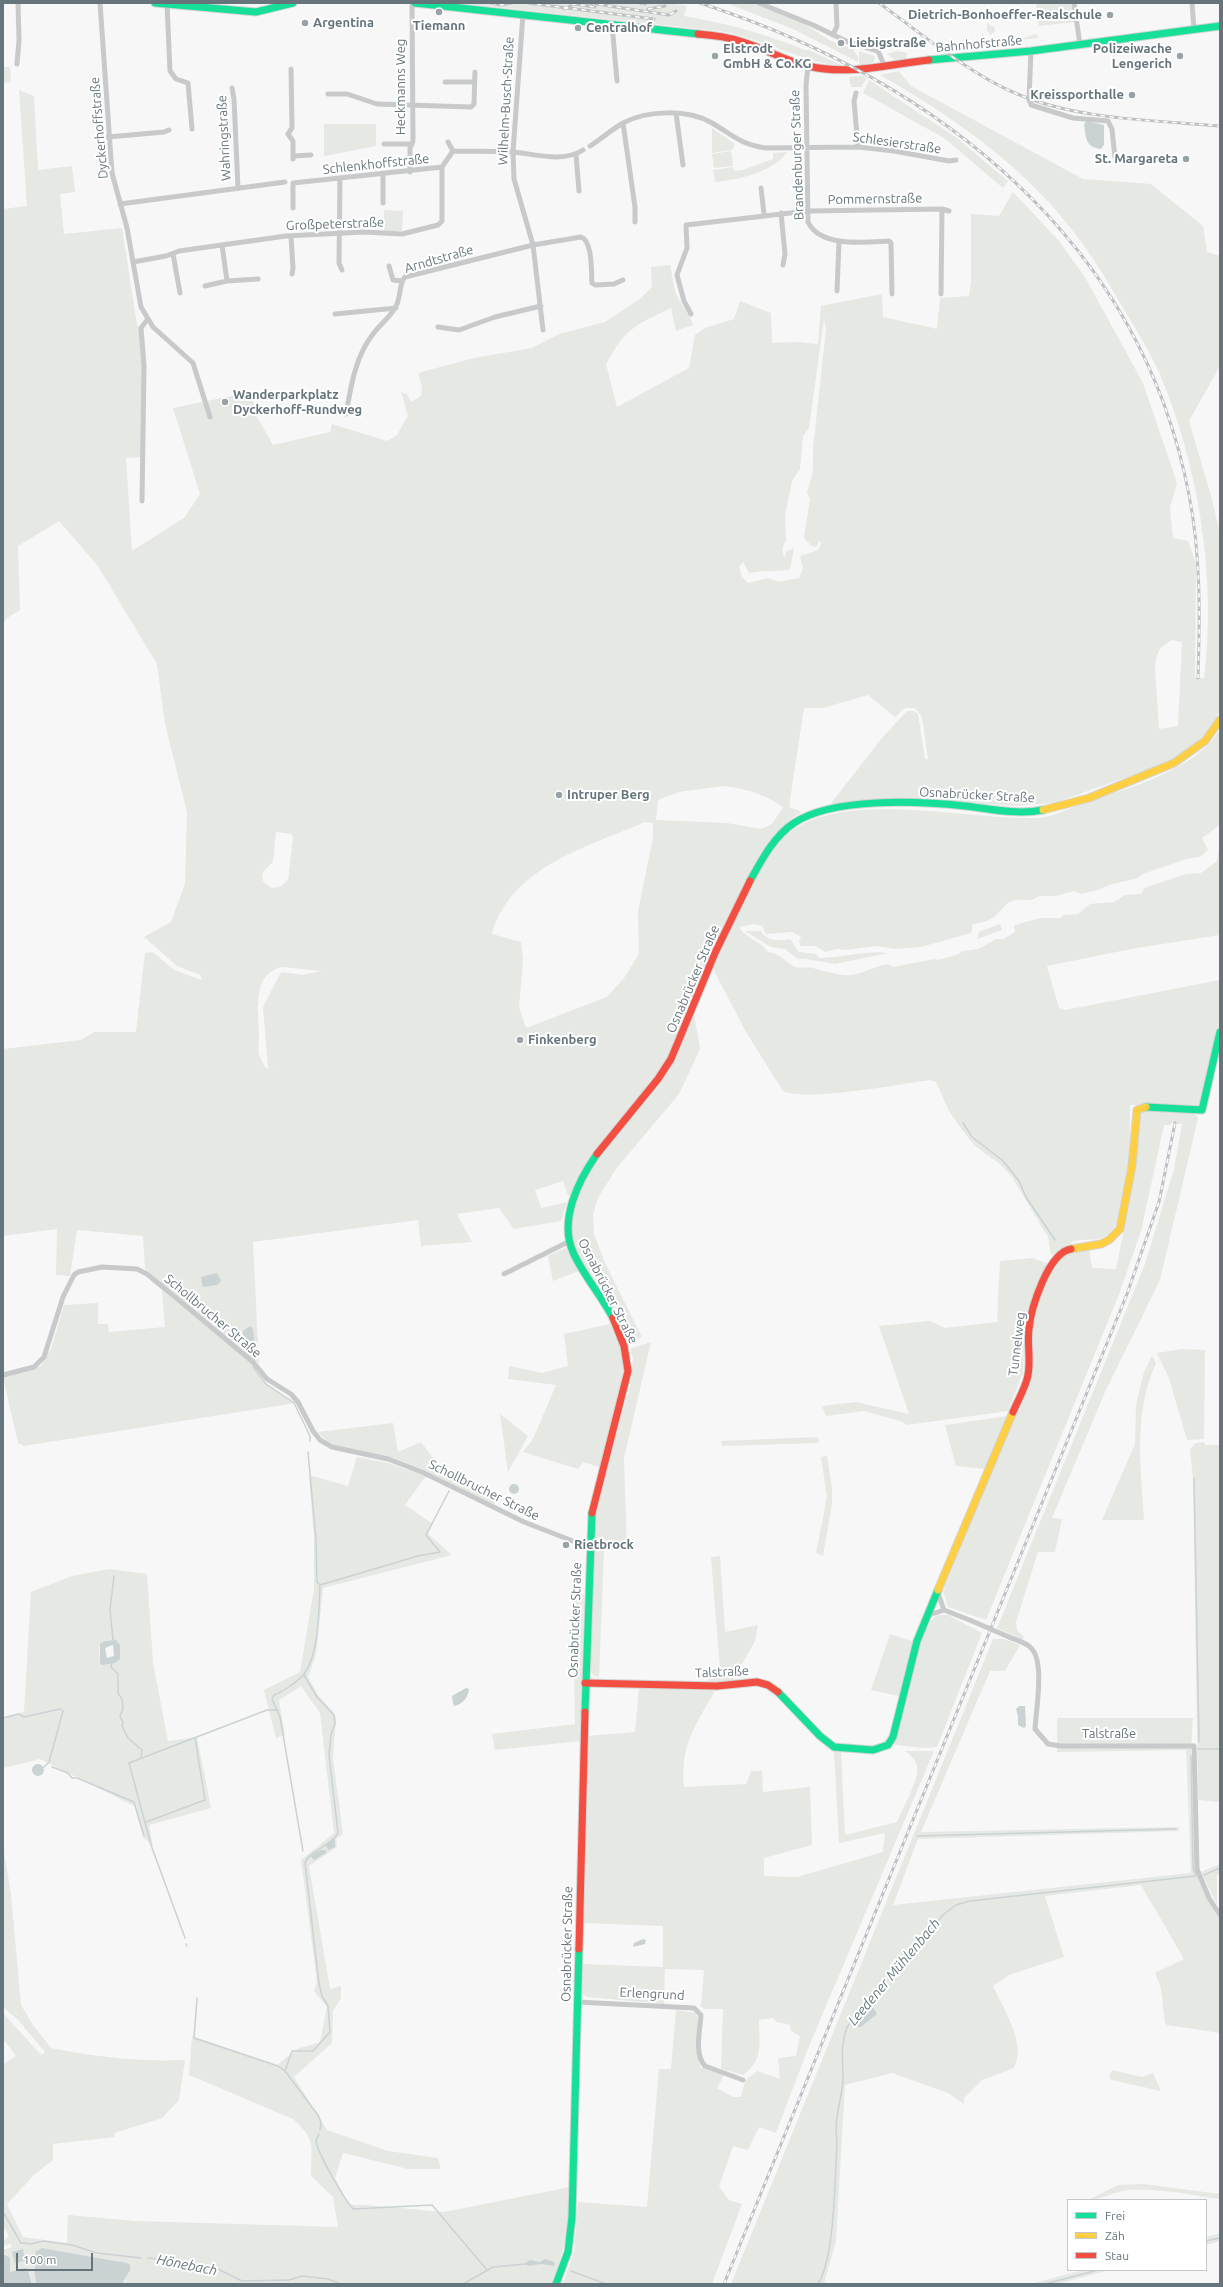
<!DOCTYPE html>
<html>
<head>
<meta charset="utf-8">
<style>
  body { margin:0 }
  #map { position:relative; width:1223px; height:2287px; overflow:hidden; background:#f7f7f7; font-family:Ubuntu,sans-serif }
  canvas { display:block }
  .frame { position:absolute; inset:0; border:4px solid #66757c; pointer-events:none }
  .legend { position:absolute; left:1067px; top:2199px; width:140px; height:72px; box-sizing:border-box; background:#fff; border:1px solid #c2c8cb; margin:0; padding:5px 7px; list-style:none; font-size:12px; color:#66757c }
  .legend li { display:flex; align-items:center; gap:8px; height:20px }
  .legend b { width:20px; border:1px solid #c2c8cb }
  .scale { position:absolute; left:16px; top:2253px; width:77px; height:18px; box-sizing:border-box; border:2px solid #66757c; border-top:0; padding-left:5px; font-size:12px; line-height:14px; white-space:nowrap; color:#66757c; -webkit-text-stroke:3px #fff; paint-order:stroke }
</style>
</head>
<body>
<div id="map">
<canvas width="1223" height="2287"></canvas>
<div class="frame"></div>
<ul class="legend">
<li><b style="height:5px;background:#16e098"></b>Frei</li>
<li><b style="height:5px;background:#ffcf43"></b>Zäh</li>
<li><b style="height:5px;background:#f24e42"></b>Stau</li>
</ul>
<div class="scale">100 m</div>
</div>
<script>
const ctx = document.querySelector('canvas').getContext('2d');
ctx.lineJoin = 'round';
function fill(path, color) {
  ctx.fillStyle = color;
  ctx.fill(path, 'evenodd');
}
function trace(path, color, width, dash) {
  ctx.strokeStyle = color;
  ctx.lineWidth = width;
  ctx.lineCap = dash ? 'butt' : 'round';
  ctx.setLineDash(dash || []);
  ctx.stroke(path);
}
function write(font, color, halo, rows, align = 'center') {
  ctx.font = font + ' Ubuntu,sans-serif';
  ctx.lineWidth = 4;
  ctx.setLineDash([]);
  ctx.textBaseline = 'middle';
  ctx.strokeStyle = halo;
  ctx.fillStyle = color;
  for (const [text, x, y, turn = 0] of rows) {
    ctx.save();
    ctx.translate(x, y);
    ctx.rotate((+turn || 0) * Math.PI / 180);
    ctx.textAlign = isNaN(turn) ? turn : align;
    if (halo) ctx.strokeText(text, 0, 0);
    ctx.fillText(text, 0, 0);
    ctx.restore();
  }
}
fill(new Path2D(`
  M458,3H669L687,6L684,16C729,24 763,33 805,50H809L843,66C800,62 763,38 720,31Z
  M726,3H752L803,23L831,41L852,48L858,57V62L793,29Z
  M1036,3H1072L1075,22L1039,26Z
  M987,23L995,28V32L990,35L989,31L987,32Z
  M1035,34H1037L1038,38L1009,41L1007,36L1009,35L1011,39L1020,37L1021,39Z
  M859,51L875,56L874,62L862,65L859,63Z
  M897,51L907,53L906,59L895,60L887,54Z
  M3,67H10L11,82L3,83Z
  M899,71L911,86L1083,179L1151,184L1203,226L1207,252L1220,256V366L1189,421L1212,499L1220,534V710L1210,729L1192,746L1175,757L1161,765L1054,803L1013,806L917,799L833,805L832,802L882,738L907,711H914L918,714L925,759H928L922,717L915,708H905L895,717L868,695L823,708H804L789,807L802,812L791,819L761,853L706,961L692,1002L700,1049L679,1094L616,1169L598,1198L593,1214L594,1234L605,1263L642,1337L627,1343L623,1332L577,1254C569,1233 571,1217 578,1197L568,1195L563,1181L535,1190L541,1208L567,1202L561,1221L514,1229L499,1208L457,1214L472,1242L421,1246L418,1220L253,1242L259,1364L145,1269L143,1236L77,1230L70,1276L56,1275L57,1229L3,1236V1049L81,1040L94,1032H136L145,953L153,952L174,970L202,980L200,975L177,966L144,937L171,922L185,884L187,812L165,724L157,664L98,566L59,521L18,546L20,610L7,618L3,624V209L27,206L19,90L34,96L38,170L72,166L75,192L60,194L64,234L122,228L137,325L140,329L142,362L141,457L126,458L132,551L184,518L200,494L173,408L251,392L256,415L273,445L330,432L332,424L387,441L397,435L408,416L401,392L407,394L411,402L421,396L422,388L418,373L474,358L532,348L559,334L605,322L640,299L652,287L651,267L670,265C672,274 673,285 676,294C681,305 690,314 693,325L676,331L671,308C636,325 625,328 606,364L617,407L689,368L695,335L705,328L734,319L740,301L771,313L772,343L797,342L818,344L821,306L882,294L883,317L937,329L940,298L969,296L971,281V214L999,216L1013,192L1059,241L1085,277L1143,383L1177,483L1170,508L1173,538L1188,541L1196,563L1195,677L1204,678C1217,577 1198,462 1158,370C1147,347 1133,324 1120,303C1097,262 1071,224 1038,191C992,144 936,107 880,75ZM824,319L826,329L813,449V471L807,493L810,499L804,538L812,546L816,547L820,540L821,544L818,550L800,556L803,569L799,578L779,582L768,578L748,583L742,577L739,567L743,562L749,573C762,570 780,572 790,569L794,548L786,552L785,558C782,551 781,547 786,541L785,515L792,481L800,469L803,436L809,428ZM1172,640L1182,642L1178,726L1159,729L1155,668C1157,651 1158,649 1172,640ZM723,786C747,789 762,793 783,807L772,824L761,829L727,823L656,820L658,800L679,792ZM645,822L653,823V838L638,911L639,954L624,978L607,997L526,1028L519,1007L523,961L521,942L492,934C511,866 588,847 645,822ZM276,832L291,834L293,838L288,880L280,887L271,888L263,881C260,870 268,869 273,861ZM283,967L321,971L303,975L281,972L263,1007L268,1068L283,1067L266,1068C264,1064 260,1059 259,1054C258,1048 259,1039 259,1032C258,1010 252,972 283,967Z
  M863,76L867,78L861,87H851L849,77Z
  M869,80L957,138L1008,181L1003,188L944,138L863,93Z
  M324,124H376V146L324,156Z
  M712,128L735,144L732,150L712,153Z
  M731,151L733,166L714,168L712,154Z
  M787,152C774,172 737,180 715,182L713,170L733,167L734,171L743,170L773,159V153Z
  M384,210L403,211L402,231H384Z
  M1220,729V825L1202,838L1208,850L1200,857L1186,859L1143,874L1138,878L1109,885L1098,890L1081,894L1074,891L1056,896H1039C1030,903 1024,898 1015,900C1003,903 1001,914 991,919C985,922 978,923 973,924L971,933L921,947L895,949L876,946L845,950L837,949L825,952L816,946H801L799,942L801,937L792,932L766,934L762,926L754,924L739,927C746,939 762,942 768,952C780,953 785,962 795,967C801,969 808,966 813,968C822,971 842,976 852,975C864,973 875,966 888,964L893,967L934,959L937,960L956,955L963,951L978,949L996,939H1003L1015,932L1014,926L1015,925L1040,918H1061L1063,915L1078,914L1090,904L1114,902L1125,895L1141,894L1144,888L1186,874L1201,873L1217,861L1220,841V935L1131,949L1047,966L1059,1008L1065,1010L1220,980V1026L1215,1035L1199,1107L1130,1105C1130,1133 1132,1219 1107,1235C1098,1242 1085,1238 1075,1241C1066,1244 1060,1255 1051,1255L1048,1237L1012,1177L1001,1165L975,1146L963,1131L949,1111L936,1082L930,1080C901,1084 805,1102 783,1091L746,1032L712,967C730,932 761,856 789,833C844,789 968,820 1034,818C1051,818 1064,810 1078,805C1100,797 1122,791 1143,783C1171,771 1204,757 1220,729Z
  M1000,924L1002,930L977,939L979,932Z
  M745,931H761C767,942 780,941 790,939L799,952L816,954L819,958C841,958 867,950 888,953L835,964L806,959H798L785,949L771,947Z
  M1145,1110L1192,1111L1198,1118L1160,1280L1105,1392L1052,1518L1062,1519L1055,1552H1038L1016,1622L1017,1630L1024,1637L1023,1640L997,1628L1145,1264L1174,1169L1182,1124L1171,1123L1170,1125H1164L1141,1231L1120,1292L986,1620L948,1607L943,1591L1026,1386L1031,1329L1034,1313L1041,1295L1057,1261L1064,1255L1072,1249L1089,1248L1092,1268L1116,1269L1130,1200L1140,1115Z
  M566,1248L579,1271L553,1281L548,1256Z
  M1033,1258L1048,1264L1025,1318L1023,1372L1008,1411L907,1425L900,1421L864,1411L826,1416L822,1406L856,1402L909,1414L879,1326L930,1321L945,1328L997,1322L1000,1261Z
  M162,1290L251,1363L264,1382L296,1403L24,1446L18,1443L3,1377L41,1366L51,1349L64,1305L98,1303V1324H108L109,1332L165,1327Z
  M610,1324C614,1332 620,1341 622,1349C632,1381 609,1435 600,1467L583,1462L578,1469L523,1452L533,1439L556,1385L508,1379L509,1366L542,1373L568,1366L564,1334Z
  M651,1342L624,1458L627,1551L604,1550L599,1677L593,1675L590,1669L595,1521L600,1490L630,1386L633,1358L630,1349Z
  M1182,1349L1205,1350L1204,1439L1187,1440L1169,1378L1157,1353Z
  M1152,1356L1156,1363C1133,1414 1141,1466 1144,1520H1102L1135,1444L1136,1405L1144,1372Z
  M500,1414L528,1436L508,1472Z
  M1008,1416L985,1469L956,1466L945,1425Z
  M393,1423L398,1452L421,1442L447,1477L495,1499V1506C461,1489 426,1468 389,1457C367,1451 333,1453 318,1432Z
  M818,1437L819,1443L722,1446L721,1441Z
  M1204,1442L1205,1445H1220V1802L1198,1800L1193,1479L1190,1449L1196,1443Z
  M827,1456L832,1488V1503L823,1556L816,1553L827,1497L821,1457Z
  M357,1457L388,1463L426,1476L405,1505L433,1524L428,1534L452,1555L323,1588L316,1655L308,1677L318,1695L333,1712L336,1719L333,1759L343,1834L336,1839L337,1847L309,1866L330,1989L341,1986V1998L333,2011L332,2043L294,2077L327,2130L388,2151L438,2158L441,2169H408L343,2153L335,2178L349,2205H367L444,2212L570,2187C568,2224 566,2251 551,2284H122L125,2280L127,2263L42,2248L35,2252L38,2264L34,2269L36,2284H32L30,2272H11L3,2250L12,2247L11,2244L3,2246V2241L9,2236L3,2226V2064L16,2056L3,2039V2013L41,2055L45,2052L18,2020L3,2007V1846L11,1894L21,2005L33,2025L51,2048C97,2057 139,2062 185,2060L179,2100L162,2118L114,2133L115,2137L53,2144V2160L35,2174L7,2204L23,2237L67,2243L68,2215L135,2221L338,2227L333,2197L311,2176C311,2145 317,2141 293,2119L189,2075L192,2036L277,2065L297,2049L320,2042L327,2007L314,1991L317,1982L301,1860L334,1833L320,1713L301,1686L279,1700L285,1735L276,1738L264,1690L300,1672L314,1589V1537L309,1475L348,1486Z
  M720,1556L725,1632L758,1625L755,1641L732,1682L709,1684L708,1669L720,1668L711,1557Z
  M109,1569L147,1574L153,1663L168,1741L197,1737L211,1808L149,1825L153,1846L144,1838L134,1806L40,1759L3,1768V1717L24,1712L31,1592L72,1576ZM116,1640L115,1663H100L99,1646L105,1641Z
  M584,1594L581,1741L495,1750L492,1734L575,1724L573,1596Z
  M938,1615H948L982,1633L937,1747L923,1748L895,1745L894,1743L898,1734C904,1709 917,1626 938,1615Z
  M890,1634L915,1642L899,1696L871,1690Z
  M993,1639H1004L1020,1645L1005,1671H990L921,1832L1179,1827V1831L918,1839L893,1905L1191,1873L1186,1750L1057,1752V1718H1193L1191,1750L1196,1870L1207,1899L1220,1920V2033L1167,2025L1165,2023L1161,1988L1155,1973L1184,1959L1141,1885L1045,1896L1064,1957L1009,1975L993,1986C1003,2009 1027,2043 1014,2068L982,2080L964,2098V2104L948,2093L892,2073L845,2085L836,2241L824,2284H731Z
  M639,1687L715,1691C695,1726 680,1745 684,1787L746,1784L751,1771H762L763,1792L810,1787L812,1845L764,1858V1876L797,1877L883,1852L885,1833L839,1843L834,1751L841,1752L845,1835L897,1822C902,1809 920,1779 917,1766C916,1759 910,1755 905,1751H934L807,2051L776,2133L759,2127L748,2150L733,2146L719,2187L729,2200L742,2204L712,2284H563L574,2252L578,2202L647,2207L659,2069H671L676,2010L696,2013L698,2019L700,2067L724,2075L717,2088L733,2097H741L745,2081L757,2071L780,2079L778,2058L796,2056L800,2036L791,2031L790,2025L777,2022L773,2018L759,2020C759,2043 764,2060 743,2075L721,2069L723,2009H704L701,2006L704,1970L665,1969L664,2004L587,1997L582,1993L583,1964L663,1967V1926L584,1923L587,1736L635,1732Z
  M1220,1864V1874L1217,1875V1904L1201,1872Z
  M1112,2070L1142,2077L1153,2073L1161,2091L1112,2080L1109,2077Z
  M1144,2184L1220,2194V2199C1190,2195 1159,2188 1129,2190C1114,2191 1103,2200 1088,2200L1118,2185Z
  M1220,2233V2241L1206,2245V2237Z
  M1083,2270H1110L1057,2284H1031Z`), '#e6e8e4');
fill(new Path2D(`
  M1087,121L1104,125V145L1101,149C1085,147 1086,138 1084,124Z
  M217,1273L221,1281L217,1285L203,1287L201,1277Z
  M250,1326L253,1329L255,1349L254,1352H248L243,1347V1331Z
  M509 1489a5 5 0 1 1 10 0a5 5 0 1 1-10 0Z
  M116,1640L120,1645V1659L115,1663L102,1665L100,1663V1644L105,1641ZM113,1645L114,1656L107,1658L105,1648Z
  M466,1688L469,1689C468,1697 464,1703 455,1706L453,1704L452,1696Z
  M1019,1706H1025L1026,1726L1024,1728L1018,1725V1716L1016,1709Z
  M32 1770a6 6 0 1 1 12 0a6 6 0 1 1-12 0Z
  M335,1838V1847L328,1850L326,1845Z
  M321,1850H326V1853L314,1860L311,1856Z
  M643,1939L646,1940L645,1944L633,1947L634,1943Z
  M873,2007L877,2014L861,2027H858L857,2025Z
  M42,2248L127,2263L130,2265V2270L122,2284H36L34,2269L38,2262L35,2252Z
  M23,2249L25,2261L15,2263L12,2252Z
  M3,2254L10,2258V2272L25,2268L28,2269L32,2284H3Z
  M545,2259L554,2262L555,2266L541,2264L528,2266L525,2263L530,2260L540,2262Z`), '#cad2d4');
trace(new Path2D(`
  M963,1123L972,1137L1002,1160L1009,1168L1019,1181L1026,1197L1055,1240
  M253,1367L266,1384L294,1403L310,1436V1441
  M1194,1478L1199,1742
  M320,1585L418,1556L440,1552L426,1535L449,1491
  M113,1640L110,1610L114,1576
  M112,1663L111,1667L118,1674V1693L122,1699L123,1708L120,1717L123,1722L122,1726L128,1738L142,1750L141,1758
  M304,1675L317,1697L334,1715L335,1724L331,1734L329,1755L338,1833C332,1845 307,1853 305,1863L319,1984L322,1996L328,2006L330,2032L313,2051H292L285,2071L318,2115L321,2122L320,2130
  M3,1718L19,1714L24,1717L60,1709L63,1711L49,1762L44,1767
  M1198,1749H1220
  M52,1767L68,1773L72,1778H77L134,1802L144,1836
  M146,1822L205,1800L195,1738
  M917,1836L1176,1829
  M303,1851L280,1717L272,1699L274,1695C282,1692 299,1681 304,1674C319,1654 319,1610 320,1585L317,1582L316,1540L308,1452
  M1204,1875L1220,1868
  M185,1938L151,1845L129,1763L267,1710H278
  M186,1944L187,1946
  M197,1998L194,2038L278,2066L285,2071
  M319,2134L316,2141C319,2156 343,2197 353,2209L432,2205L487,2270
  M3,2212L21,2243L31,2244L43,2241L72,2245L97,2253L141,2258
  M1206,2241L1220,2238
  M148,2258L178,2261L192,2266L218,2269L242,2281L289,2280L302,2276L328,2279L341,2284
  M571,2271L606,2284
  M384,2284H390
  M463,2284L493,2267L526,2264
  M818,2284C835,2258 835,2175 837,2141C833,2120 842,2100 843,2079C843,2061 840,2045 847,2027L944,1914L956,1905L970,1901L1196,1876L1193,1868L1191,1756
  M1045,2284L1098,2270`), '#cad2d4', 1.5);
const fast = new Path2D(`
  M155,3L256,12L293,3
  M415,3L698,34
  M929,60L1031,51L1220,26
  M750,881C761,861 774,836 794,823C833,797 919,801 965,806C990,809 1017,815 1043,810
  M1146,1107L1202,1110L1220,1032
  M597,1154C578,1181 559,1220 573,1252C583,1275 601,1295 613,1318
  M778,1692L820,1736L834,1747L873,1750L888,1745L893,1737L917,1641L938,1590
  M585,1712L592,1513
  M556,2284L568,2252L572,2217L579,1949`);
const slow = new Path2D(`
  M1043,810L1089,798L1174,763L1205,741L1220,720
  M1071,1249L1101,1244L1109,1240L1120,1229L1132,1166L1137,1110L1146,1107
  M938,1590L1013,1412`);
const jam = new Path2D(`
  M698,34C713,35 728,37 743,42C765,49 786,61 808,66C850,76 888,64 929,60
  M597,1154L658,1079L671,1059L715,953L750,881
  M1013,1412C1018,1400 1026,1387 1028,1375C1031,1360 1027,1344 1029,1329C1031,1308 1048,1253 1071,1249
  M592,1513L628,1371L624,1346L613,1318
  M585,1683L717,1686L757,1682L768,1685L778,1692
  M579,1949L585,1712`);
trace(fast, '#d2d3d3', 9);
trace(slow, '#d2d3d3', 9);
trace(jam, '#d2d3d3', 9);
trace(new Path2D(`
  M100,3L112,173L127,228L141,307L153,327L193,363L210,417
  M759,3L813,25L848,42L878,51L885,67
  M1074,3L1080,45
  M1192,3L1194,29
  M167,4L170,71L176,79L188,83L192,129
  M523,14L513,152L514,179L533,245L543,330
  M612,24L617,81
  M833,35L837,26L836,3
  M1031,51L1029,99L1031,105L1073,118L1108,121L1112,129L1115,158
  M17,64L19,40L18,3
  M808,66L806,85L808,222C820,248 866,242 889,241L891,243L892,294
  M291,69L292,128L288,134L293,141V159
  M445,82H474
  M232,88L234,99L238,188
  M856,93L854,101L858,147
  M328,94H347L377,104L471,107L474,104L475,72
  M676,113L683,165
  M623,123L635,207V222
  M108,137L164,132L169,130
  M448,142L453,151
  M384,144H412
  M590,146C601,139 611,130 623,123C647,110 688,109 712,123C733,135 741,145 766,148L858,147L894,151L949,161L956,160
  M576,155L579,191
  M293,156L311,155
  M410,172V148L413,141L412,3
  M340,179L339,263L342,270
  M761,188L764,214
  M383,203V175
  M120,204L285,182
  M293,208V183L442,167L453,151C473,151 493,151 513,152C535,154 563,163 583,150
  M781,213L785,254L783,265
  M291,237L293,268L292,274
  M173,254L180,293
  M133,262L166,256L179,251L286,236L364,232L402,234L438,225L442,221V167
  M389,266L393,280L402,281
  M227,281L258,279
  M205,286L227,281L222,245
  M837,291L839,242
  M941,294L942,209
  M335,314L396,308
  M691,314L684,301L677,275L687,248L686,225L808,211L942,209L949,211
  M438,327L459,330L495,317L541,306
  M346,414C351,386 355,357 373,334C380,324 391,317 396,306C401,297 399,283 405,277L533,245L581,237C593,241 591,273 592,283L595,285L614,284L623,280
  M142,501L144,366L141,328L147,320
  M504,1274L568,1242
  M3,1375L34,1367L44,1357L63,1297L74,1275L78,1272L102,1267L137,1269L147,1274L175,1297L253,1362L267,1379L291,1394L298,1402L313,1431L320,1440L332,1447L388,1459L422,1472L524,1522L578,1543L589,1545
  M938,1593L944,1610
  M929,1615L944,1610L972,1621
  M1009,1637C1015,1640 1026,1642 1031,1648C1045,1661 1036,1710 1035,1729L1048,1744L1061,1746H1194L1197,1869L1209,1898L1220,1915
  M577,2002L694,2008L701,2015C700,2031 694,2054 705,2066L743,2080`), '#c8c9ca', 5);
trace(fast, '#16e098', 7);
trace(slow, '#ffcf43', 7);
trace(jam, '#f24e42', 7);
const rail = new Path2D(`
  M491,3L500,5L512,3
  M528,3L654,19
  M590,3L669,15L676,11
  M640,3L645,4
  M700,3C936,80 1140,239 1189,495C1201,556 1200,616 1198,678
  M879,3C919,32 970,74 1015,93C1076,120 1154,120 1220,126
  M564,9L574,4L595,7
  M648,9L665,6
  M724,2284L1127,1294L1159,1202L1175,1123`);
trace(rail, '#bfc0c1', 3);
trace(rail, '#fff', 1.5, [4.5]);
trace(new Path2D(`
  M972,1621L1009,1637`), '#c8c9ca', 5);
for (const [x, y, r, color] of [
  [439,12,4,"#99a2a7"],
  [1110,15,4,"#99a2a7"],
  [305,23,4,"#99a2a7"],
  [578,28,4,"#99a2a7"],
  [841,43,4,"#99a2a7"],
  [715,56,4,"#99a2a7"],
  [1180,56,4,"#99a2a7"],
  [1132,95,4,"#99a2a7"],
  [1186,159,4,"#99a2a7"],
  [225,402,4,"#99a2a7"],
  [559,795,4,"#99a2a7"],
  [520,1040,4,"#99a2a7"],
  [566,1545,4,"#99a2a7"]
]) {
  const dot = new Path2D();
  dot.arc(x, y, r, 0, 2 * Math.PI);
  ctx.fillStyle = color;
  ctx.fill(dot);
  trace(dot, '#fff', 1.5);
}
write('bold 13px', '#66757c', '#fff', [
  ["Dietrich-Bonhoeffer-Realschule",1102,15,"right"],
  ["Argentina",313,23],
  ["Tiemann",439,26,"center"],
  ["Centralhof",586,28],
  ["Liebigstraße",849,43],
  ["Elstrodt",723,49],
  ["GmbH & Co.KG",723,64],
  ["Polizeiwache",1172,49,"right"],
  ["Lengerich",1172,64,"right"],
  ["Kreissporthalle",1124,95,"right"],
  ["St. Margareta",1178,159,"right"],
  ["Wanderparkplatz",233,395],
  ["Dyckerhoff-Rundweg",233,410],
  ["Intruper Berg",567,795],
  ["Finkenberg",528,1040],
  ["Rietbrock",574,1545]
], 'left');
write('13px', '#66757c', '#fff', [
  ["Bahnhofstraße",979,44,-5],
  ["Heckmanns Weg",401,87,-90],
  ["Wilhelm-Busch-Straße",506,101,-87],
  ["Dyckerhoffstraße",99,128,-95],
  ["Wahringstraße",224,138,-93],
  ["Schlesierstraße",897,143,8],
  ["Brandenburger Straße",797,155,-92],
  ["Schlenkhoffstraße",376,164,-6],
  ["Pommernstraße",875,199,-1],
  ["Großpeterstraße",335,224,-2],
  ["Arndtstraße",439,259,-16],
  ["Osnabrücker Straße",977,795,3],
  ["Osnabrücker Straße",693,979,-67],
  ["Osnabrücker Straße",608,1291,63],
  ["Schollbrucher Straße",213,1316,40],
  ["Tunnelweg",1017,1344,-83],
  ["Schollbrucher Straße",484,1490,26],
  ["Osnabrücker Straße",575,1620,-88],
  ["Talstraße",722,1672,-3],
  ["Talstraße",1109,1734],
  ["Osnabrücker Straße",567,1944,-89],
  ["Erlengrund",652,1994,3]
]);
write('italic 14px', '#677a7e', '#fff', [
  ["Leedener Mühlenbach",894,1972,-50],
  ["Hönebach",187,2265,11]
]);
</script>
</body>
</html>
